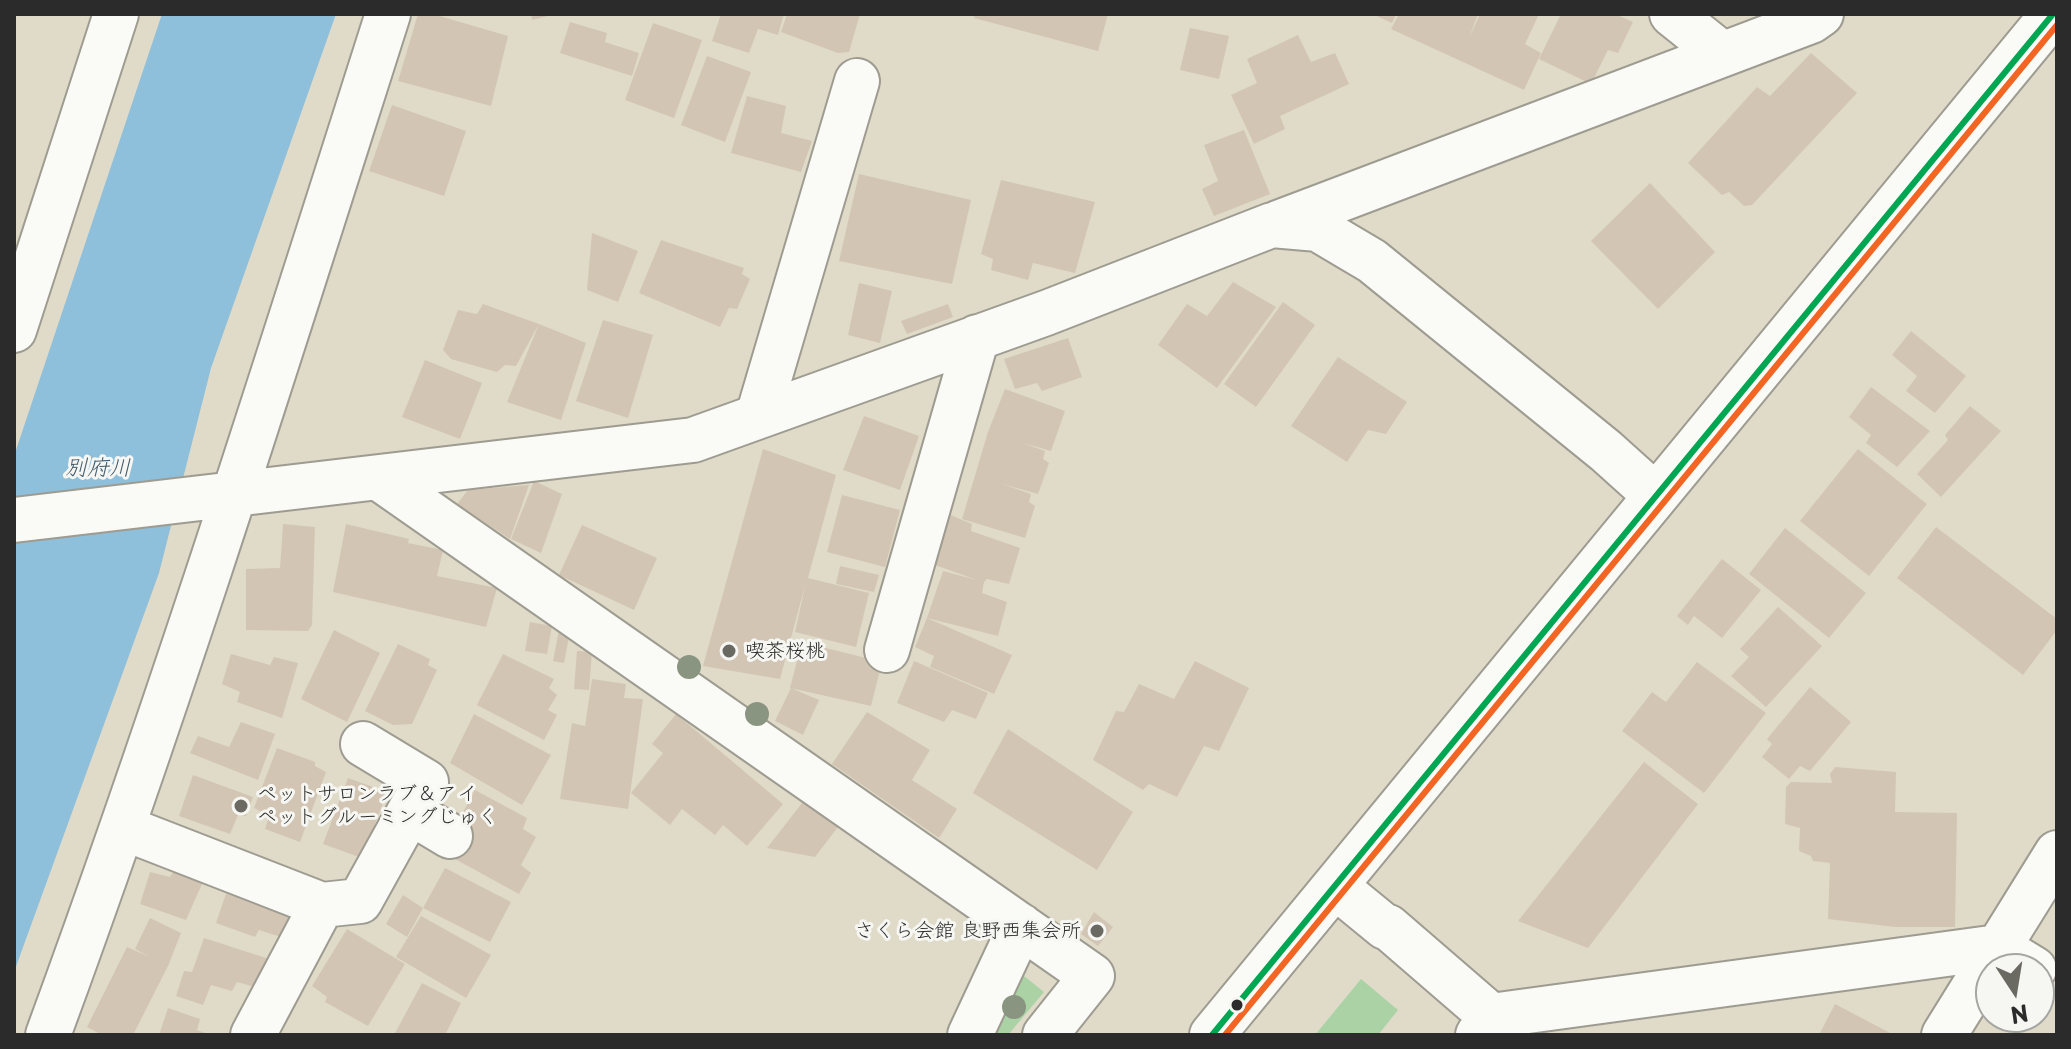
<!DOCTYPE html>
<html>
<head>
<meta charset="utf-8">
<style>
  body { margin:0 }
  #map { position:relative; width:2071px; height:1049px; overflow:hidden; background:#dfdbc8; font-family:"Playpen Sans",sans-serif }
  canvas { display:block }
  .frame { position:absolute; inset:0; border:16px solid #2b2b2b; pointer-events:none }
  .north { position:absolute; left:1975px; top:953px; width:80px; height:80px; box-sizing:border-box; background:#f6f6f2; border:2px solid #a5a5a2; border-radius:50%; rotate:168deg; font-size:22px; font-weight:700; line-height:32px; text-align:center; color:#2b2b2b }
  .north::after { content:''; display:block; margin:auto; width:28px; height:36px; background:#6a6962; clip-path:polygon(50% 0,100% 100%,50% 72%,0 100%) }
</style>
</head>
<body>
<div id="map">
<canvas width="2071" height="1049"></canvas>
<div class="frame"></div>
<div class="north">N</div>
</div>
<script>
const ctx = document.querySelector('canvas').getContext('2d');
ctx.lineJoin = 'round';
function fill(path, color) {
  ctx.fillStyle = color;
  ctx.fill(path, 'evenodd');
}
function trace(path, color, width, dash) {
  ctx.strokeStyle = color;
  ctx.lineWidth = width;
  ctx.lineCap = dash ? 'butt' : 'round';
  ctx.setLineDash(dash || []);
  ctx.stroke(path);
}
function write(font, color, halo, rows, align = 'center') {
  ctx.font = font + ' "Playpen Sans","Klee One",sans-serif';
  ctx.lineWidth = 6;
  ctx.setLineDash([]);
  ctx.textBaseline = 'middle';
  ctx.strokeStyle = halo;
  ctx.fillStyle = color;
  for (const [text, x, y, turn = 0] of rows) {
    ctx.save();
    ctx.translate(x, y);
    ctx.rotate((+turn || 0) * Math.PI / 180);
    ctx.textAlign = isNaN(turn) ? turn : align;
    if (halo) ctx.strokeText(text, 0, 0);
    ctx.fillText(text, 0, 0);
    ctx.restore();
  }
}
fill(new Path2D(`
  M1019,972L1044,992L1008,1035H987Z
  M1361,979L1398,1010L1378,1035H1315Z`), '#abd2a5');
fill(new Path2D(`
  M162,14H336L211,368L159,573L14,972V456Z`), '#8ebfdb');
fill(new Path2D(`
  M418,14H433L508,36L491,106L398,81Z
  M531,14H552V15L532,20Z
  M721,14H784L778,35L758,29L749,53L712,41Z
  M787,14H860L849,52L838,53L781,32Z
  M975,14H1108L1098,51L974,18Z
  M1372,14H1396L1392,23Z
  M1399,14H1478L1469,38L1480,14H1539L1525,44L1541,53L1524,90L1391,29Z
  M1561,14H1615L1633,22L1618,53L1608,50L1591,84L1539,59Z
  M570,22L607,33L605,42L639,53L632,76L560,53Z
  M653,23L702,40L674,118L625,100Z
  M1190,28L1229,36L1219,79L1180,70Z
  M1298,35L1311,62L1335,53L1349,84L1280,116L1285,129L1254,144L1231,95L1257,83L1247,59Z
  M1811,53L1857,93L1752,205L1744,206L1729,192L1722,195L1688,163L1757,87L1770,96Z
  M707,56L751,72L725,142L681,125Z
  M747,96L786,106L781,133L812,141L801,172L731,153Z
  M392,105L466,131L444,196L369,171Z
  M1244,130L1270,194L1214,216L1202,189L1218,181L1204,145Z
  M859,174L971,200L952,284L839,261Z
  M1001,180L1095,202L1075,273L1033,263L1028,280L991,270L993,259L981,254Z
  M1650,183L1715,252L1658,309L1591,241Z
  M592,233L638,251L618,302L587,290Z
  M661,240L744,268L742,274L750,279L737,309L729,308L720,327L639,293Z
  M1233,282L1276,307L1217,388L1158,345L1187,304L1207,316Z
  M859,283L892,291L880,343L848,335Z
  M1283,302L1315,325L1256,407L1224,384Z
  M483,304L539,324L586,343L561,420L507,402L539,324L516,366L505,365L497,372L451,359L443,350L458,310L477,314Z
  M948,304L953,317L907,334L901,321Z
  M603,320L653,335L628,418L576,401Z
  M1911,331L1966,376L1935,413L1906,391L1917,376L1892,355Z
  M1068,338L1082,377L1042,391L1037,383L1015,389L1004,359Z
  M1338,357L1407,402L1386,434L1368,430L1347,462L1291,426Z
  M425,360L482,383L460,439L402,417Z
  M1871,387L1930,431L1897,467L1866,443L1871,435L1849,417Z
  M1005,389L1065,411L1051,451L1023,443L1045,451L1043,459L1049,463L1038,494L1002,484L1031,494L1029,502L1035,506L1025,538L962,519L988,432Z
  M1970,406L2001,431L1941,497L1917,474L1948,440L1945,435Z
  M864,416L919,436L900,490L843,470Z
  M763,449L836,475L808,578L869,593L856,647L795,632L806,582L780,679L703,666Z
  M1858,449L1927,504L1869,576L1800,521Z
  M534,481L562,494L541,553L511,539Z
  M529,485L510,539L457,504L468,490Z
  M842,495L900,510L885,567L827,552Z
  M948,514L972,524L971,531L1020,548L1009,584L987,579L984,582L982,593L1007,602L998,636L927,618L943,571L977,580L932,564Z
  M283,524L315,527L312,625L308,631L246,630V569L280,568Z
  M346,524L409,539L408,543L443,550L437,576L497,588L486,627L333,592Z
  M582,525L657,558L634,610L559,575Z
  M1936,527L2057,619V630L2023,675L1897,578Z
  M1785,528L1866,593L1829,638L1749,574Z
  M1722,559L1761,590L1722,638L1694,616L1688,625L1677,616Z
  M840,566L879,575L874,592L836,584Z
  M1778,607L1822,646L1766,707L1731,676L1749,657L1740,649Z
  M927,618L1012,655L994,694L930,667L934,656L915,647Z
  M530,622L552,626L547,654L525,651Z
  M334,630L380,653L347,722L301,699Z
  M559,630L570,632L564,663L553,661Z
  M802,642L882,662L871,706L790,688Z
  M398,644L430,659L428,665L437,670L412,724L393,725L365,711Z
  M577,651L592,652L589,690L574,689Z
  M231,654L270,665L274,657L298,663L282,718L237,702L240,692L222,684Z
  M503,654L554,679L549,688L557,695L548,710L557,715L544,740L477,705Z
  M914,661L988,693L976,719L952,710L944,722L897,703Z
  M1195,661L1249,688L1219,751L1204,746L1177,797L1149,784L1143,790L1093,760L1116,711L1124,712L1139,684L1174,699Z
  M1697,662L1766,713L1704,793L1622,731L1652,692L1666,702Z
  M592,679L626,684L624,698L643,699L628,809L560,799L572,723L585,726Z
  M1810,687L1851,722L1810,771L1800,766L1789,779L1762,757L1772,744L1767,739Z
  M791,688L819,700L803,735L775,721Z
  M867,712L930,750L912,780L957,809L939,838L832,764Z
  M474,714L551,755L522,805L450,763Z
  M676,714L783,804L747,846L723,825L715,835L682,809L670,825L631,793L663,753L652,744Z
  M241,722L275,734L258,780L190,753L198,736L229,747Z
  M1008,729L1133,812L1097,870L973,793Z
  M277,748L315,762V766L326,772L300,842L265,829L269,816L254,808Z
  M1644,762L1698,804L1588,948L1518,921Z
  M1835,767L1896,772L1895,812L1957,813L1955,927H1895L1828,919L1830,863L1813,861L1811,856L1799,851L1800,828L1785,824L1786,787L1791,782L1832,783L1830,774Z
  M193,775L253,797L246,816L238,815L230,834L179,816Z
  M348,778L387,792L362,858L323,844Z
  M475,790L527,818L523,829L536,837L521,865L531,873L519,894L455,859L471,827L459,820Z
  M806,798L841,823L815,857L767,848Z
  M177,866L205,877L186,920L140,904L150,872L170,877Z
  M445,868L511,902L490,942L423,908L407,937L386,924L403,895L423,908Z
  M229,885L292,907L281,937L259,930L255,937L216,923Z
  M1094,912L1113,927L1098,946L1081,934Z
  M421,916L491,955L466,998L396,957Z
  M150,918L181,933L168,966L133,1035H102L87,1027L127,947L150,957L135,949Z
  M347,929L405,964L368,1026L325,1002L327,997L312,986Z
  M204,938L269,959L259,988L237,982L232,991L211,985L203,1005L176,996L184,971L192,972Z
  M422,983L461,1003L445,1035H394Z
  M1835,1004L1894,1035H1819Z
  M168,1008L200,1019L197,1030L211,1035H159Z`), '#d3c5b4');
const minor = new Path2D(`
  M1672,14L1722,54
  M1278,223L1811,21L1821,14
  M14,330L116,14
  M758,416L857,81
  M379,478L1092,976L1045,1035
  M14,520L693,440L1046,313L1272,225L1318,229L1372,261L1606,451L1656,496
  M887,650L977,337
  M410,812L450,836
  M124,828L322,905
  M1335,886L1385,927H1388L1491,1016
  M48,1035C172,698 279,356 388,14
  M253,1035L322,905L360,901L426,782L363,744
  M970,1035L1021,926
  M1212,1035L2053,14
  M1478,1035L1491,1016L1998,947L2034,969
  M1944,1035L2057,853`);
trace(minor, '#9e9c91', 48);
trace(minor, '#fafaf7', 44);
trace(new Path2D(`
  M1212,1035L2053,14`), '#00a651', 6);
trace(new Path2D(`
  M1225,1035L2057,25`), '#f26522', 6);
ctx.fillStyle = '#8a9581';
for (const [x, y] of [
  [689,667],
  [757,714],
  [1014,1007]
]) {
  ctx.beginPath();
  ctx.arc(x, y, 12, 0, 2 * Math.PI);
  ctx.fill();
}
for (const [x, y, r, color] of [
  [729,651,8,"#6a6962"],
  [241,806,8,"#6a6962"],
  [1097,931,8,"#6a6962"],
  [1237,1005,7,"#2b2b2b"]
]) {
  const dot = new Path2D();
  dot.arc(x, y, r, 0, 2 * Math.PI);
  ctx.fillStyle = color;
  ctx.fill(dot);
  trace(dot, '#f6f6f2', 3);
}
write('20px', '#2b2b2b', '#f6f6f2', [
  ["喫茶桜桃",745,651],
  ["ペットサロンラブ＆アイ",257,794],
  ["ペットグルーミングじゅく",257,817],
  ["さくら会館 良野西集会所",1081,931,"right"]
], 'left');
write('italic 22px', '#425b6b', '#f6f6f2', [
  ["別府川",98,469]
]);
</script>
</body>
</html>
